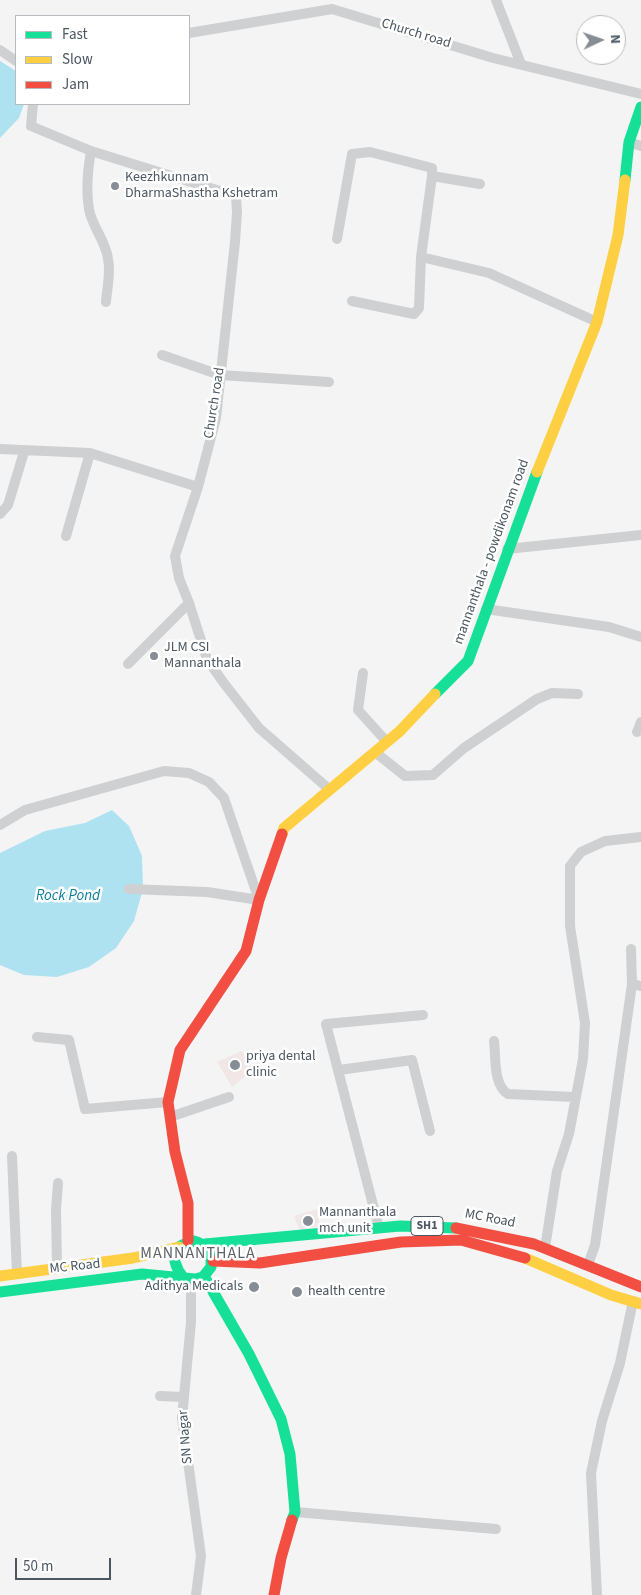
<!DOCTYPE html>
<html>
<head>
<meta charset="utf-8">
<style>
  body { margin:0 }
  #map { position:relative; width:641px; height:1595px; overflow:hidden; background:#f4f4f4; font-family:"Source Sans 3",sans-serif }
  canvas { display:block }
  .legend { position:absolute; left:15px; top:15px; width:175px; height:90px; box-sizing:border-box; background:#fff; border:1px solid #b7bbc0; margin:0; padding:6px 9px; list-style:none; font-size:15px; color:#4a5661 }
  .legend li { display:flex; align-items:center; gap:10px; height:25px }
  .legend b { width:25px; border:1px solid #b7bbc0 }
  .north { position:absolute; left:576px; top:15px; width:50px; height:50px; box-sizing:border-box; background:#fff; border:1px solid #b7bbc0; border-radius:50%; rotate:87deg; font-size:14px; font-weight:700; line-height:20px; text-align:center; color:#4a5661 }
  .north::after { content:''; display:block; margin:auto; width:18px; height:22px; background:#868d94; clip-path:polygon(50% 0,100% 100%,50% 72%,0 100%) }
  .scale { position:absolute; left:15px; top:1558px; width:96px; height:22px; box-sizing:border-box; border:2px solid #4a5661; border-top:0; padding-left:6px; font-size:15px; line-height:18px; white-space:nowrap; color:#4a5661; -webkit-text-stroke:4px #fff; paint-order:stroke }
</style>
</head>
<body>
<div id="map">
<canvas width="641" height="1595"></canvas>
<ul class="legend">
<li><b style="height:6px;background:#16e098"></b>Fast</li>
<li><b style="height:6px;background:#ffcf43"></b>Slow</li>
<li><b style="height:6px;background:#f24e42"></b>Jam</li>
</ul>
<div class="north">N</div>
<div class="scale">50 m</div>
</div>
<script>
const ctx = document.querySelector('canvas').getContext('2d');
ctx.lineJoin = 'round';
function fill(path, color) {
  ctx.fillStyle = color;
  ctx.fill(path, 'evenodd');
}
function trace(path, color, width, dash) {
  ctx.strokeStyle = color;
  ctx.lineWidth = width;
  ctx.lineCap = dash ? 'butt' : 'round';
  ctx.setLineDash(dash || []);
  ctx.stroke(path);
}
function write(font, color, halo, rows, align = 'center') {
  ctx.font = font + ' "Source Sans 3",sans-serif';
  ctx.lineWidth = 5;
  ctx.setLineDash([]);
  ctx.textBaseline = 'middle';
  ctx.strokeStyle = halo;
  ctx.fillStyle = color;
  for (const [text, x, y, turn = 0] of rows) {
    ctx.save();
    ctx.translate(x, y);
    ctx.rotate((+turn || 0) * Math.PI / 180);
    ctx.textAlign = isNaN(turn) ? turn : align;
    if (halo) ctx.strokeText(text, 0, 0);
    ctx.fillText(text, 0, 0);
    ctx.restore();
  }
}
fill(new Path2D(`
  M242,1051L254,1069L232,1087L217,1062Z
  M317,1209L320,1226L300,1231L294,1216Z`), '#f1e7e6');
fill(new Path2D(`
  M0,61L16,71V104H24L19,118L0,138Z
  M112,810L129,826L142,856L143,889L134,921L116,948L89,967L57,977L24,975L0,965V853L45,831L85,823Z`), '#aee2f0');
trace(new Path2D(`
  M496,0L521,64
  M189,33L332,9L493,58L641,94
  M0,50L16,61
  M33,104L31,126L91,151L236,196L237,212L235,242L216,418L198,487L175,556L179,578L189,603L207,659L223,682L259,728L330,790
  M629,142L641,146
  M91,151C88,168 86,191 89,209C92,227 106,241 108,259C111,272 107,288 106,302
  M337,239L352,154L370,152L432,168V176
  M421,257L489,273L597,322
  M352,301L414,314L419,308L421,257L432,176L480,184
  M162,355L220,375L329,382
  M0,449L90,453L198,487
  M0,514L8,505L24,452
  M66,536L90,453
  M507,549L641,535
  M486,609L609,627L641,637
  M128,664L189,603
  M363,673L358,710L387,742
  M637,732L641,722
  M375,752L405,776L433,775L464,748L537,699L552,693L578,694
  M0,825L25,810L164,771L189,773L209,782L224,798L259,900L207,892L129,889
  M631,949L632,984
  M37,1037L69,1040L85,1109L168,1102
  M494,1041C496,1057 493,1085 508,1094L574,1097
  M339,1070L412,1060L430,1131
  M170,1117L229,1097
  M12,1156L17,1274
  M379,1228L326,1024L423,1015
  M545,1248L557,1171L569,1134L583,1059L585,1023L570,926V866L581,852L605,841L641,837
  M588,1265L595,1245L632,984L641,986
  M57,1268L56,1210L58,1183
  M191,1279V1322L182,1418L201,1556L196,1595
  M160,1396L184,1397
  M295,1512L496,1529
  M597,1595L591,1473L602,1421L620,1363L633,1301`), '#ced0d2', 10);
trace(new Path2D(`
  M625,180L629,142L641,107
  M435,694L468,661L537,472
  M205,1244L400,1226L456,1228
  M204,1276L249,1354L281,1419L290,1454L295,1512L292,1520
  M0,1292L142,1274L195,1279L203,1277L211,1267C212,1253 207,1245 194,1241C190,1243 182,1244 179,1247C170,1256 177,1270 183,1277`), '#16e098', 11);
trace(new Path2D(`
  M537,472L597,322L618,235L625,180
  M282,834L284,828L400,731L435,694
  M525,1258L611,1295L641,1304
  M0,1276L133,1258L179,1247`), '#ffcf43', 11);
trace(new Path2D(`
  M456,1228L534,1244L641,1287
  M188,1241V1203L175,1152L168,1102L180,1050L246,951L259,900L282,834
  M213,1261L260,1263L401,1242L461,1240L525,1258
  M274,1595L281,1558L292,1520`), '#f24e42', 11);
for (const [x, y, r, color] of [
  [115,186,5,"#868d94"],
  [154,656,5,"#868d94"],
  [235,1065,6,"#868d94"],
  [308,1221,6,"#868d94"],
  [254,1287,6,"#868d94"],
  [297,1292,6,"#868d94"]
]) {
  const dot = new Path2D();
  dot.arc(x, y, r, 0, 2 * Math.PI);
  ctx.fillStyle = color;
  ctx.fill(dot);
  trace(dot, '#fff', 2);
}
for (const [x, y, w] of [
  [427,1226,32]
]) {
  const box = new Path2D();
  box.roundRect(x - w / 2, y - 9.5, w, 19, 4);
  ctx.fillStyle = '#fff';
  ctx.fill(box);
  trace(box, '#4a5661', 1);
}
write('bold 12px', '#4a5661', null, [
  ["SH1",427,1226]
]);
write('14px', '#4a5661', '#fff', [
  ["Church road",416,34,17],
  ["Church road",215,403,-81],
  ["mannanthala - powdikonam road",492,552,-70],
  ["MC Road",490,1219,11],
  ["MC Road",75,1267,-6],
  ["SN Nagar",186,1437,-95]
]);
write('14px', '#4a5661', '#fff', [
  ["Keezhkunnam",125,178],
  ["DharmaShastha Kshetram",125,194],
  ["JLM CSI",164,648],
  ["Mannanthala",164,664],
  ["priya dental",246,1057],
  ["clinic",246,1073],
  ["Mannanthala",319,1213],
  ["mch unit",319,1229],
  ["Adithya Medicals",243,1287,"right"],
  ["health centre",308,1292]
], 'left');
write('italic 15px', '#0c7c9b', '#fff', [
  ["Rock Pond",68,897]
]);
ctx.letterSpacing = '1px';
write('16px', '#5f6368', '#fff', [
  ["MANNANTHALA",198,1254]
]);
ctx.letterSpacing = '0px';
</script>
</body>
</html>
